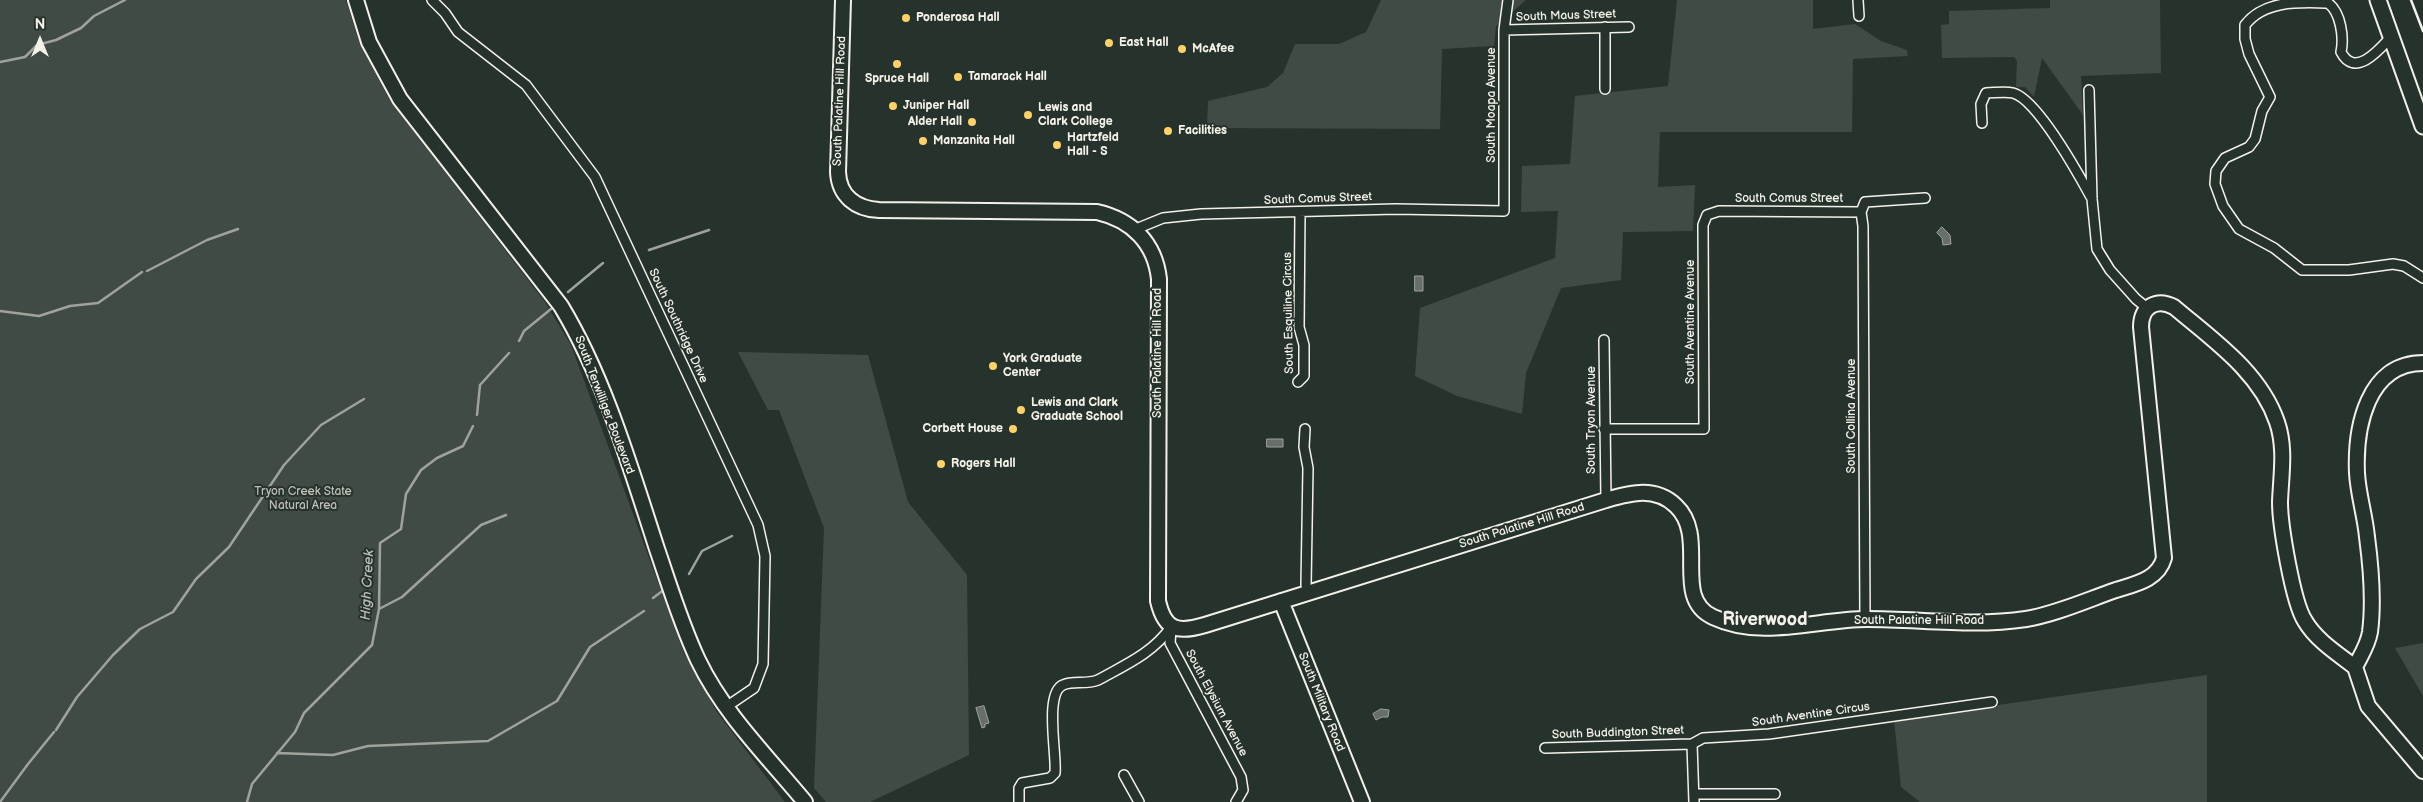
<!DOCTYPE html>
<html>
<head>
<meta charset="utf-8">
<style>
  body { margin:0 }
  #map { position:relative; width:2423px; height:802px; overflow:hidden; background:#26332d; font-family:"Balsamiq Sans",sans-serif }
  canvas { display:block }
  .north { position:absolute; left:15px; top:15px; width:50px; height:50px; -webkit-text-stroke:4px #26332d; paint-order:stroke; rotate:0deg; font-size:14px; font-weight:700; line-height:20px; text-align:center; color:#f4f1e8 }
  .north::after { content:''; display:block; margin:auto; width:18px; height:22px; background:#f4f1e8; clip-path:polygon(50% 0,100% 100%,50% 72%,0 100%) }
</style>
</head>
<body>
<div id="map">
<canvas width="2423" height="802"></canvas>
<div class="north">N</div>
</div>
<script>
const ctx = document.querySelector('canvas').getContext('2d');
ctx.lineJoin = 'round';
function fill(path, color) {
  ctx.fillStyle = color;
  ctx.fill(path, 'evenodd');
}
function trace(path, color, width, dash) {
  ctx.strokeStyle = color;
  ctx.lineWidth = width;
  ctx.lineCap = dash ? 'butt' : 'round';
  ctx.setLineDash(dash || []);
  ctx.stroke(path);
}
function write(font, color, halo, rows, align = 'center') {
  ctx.font = font + ' "Balsamiq Sans",sans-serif';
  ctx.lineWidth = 4;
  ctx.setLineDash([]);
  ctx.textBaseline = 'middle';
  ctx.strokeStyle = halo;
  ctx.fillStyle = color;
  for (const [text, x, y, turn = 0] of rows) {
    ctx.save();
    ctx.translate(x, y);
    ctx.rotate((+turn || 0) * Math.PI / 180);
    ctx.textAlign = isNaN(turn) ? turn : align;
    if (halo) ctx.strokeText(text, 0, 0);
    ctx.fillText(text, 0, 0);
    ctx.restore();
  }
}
fill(new Path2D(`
  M0,0H346L359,42L389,99L545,302L571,345L684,653L717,712L785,802H0Z
  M1381,0H1526L1496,26L1494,46L1442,49L1440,129L1207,128L1208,101L1267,87L1283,73L1295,44H1339L1366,32Z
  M1677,0H1813V29L1855,24L1881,41L1907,50L1908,56L1853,59L1852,132H1660L1658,187L1695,185L1693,231L1623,232L1621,280L1561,288L1526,373L1522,414L1457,396L1415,376L1420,308L1555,258L1558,211L1521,212L1522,166L1570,164L1575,96L1668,86Z
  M2050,0H2160L2161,73L2081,76L2083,115L2042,58L2034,97L2025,87H2016L2017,61L2014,57L1942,58L1941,25L1949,24V11L2050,8Z
  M738,352L868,355L908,502L967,575L969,755L870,802H826L814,788L824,528L779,410H768Z
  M2423,643V696L2395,648Z
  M2207,675V802H1920L1901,787L1894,720Z`), '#414b45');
const water = new Path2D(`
  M1942,227L1950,235L1951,244L1943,245L1942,238L1937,233Z
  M1415,276H1423V291H1415Z
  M1267,439H1283V447H1267Z
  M984,706L989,723L985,724V727L982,728L976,708Z
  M1381,709L1389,710L1388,717H1382L1376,720L1373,714Z`);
fill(water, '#676f68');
trace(water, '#9fa39b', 1);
trace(new Path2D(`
  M0,62L25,57L37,45L56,40L81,28L94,16L125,0
  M649,250L709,230
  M147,271L207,240L238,229
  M568,292L603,263
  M0,311L39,316L70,306L98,303L142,272
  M519,341L524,331L551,309
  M477,415L480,385L509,353
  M689,574L702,551L732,536
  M653,598L665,589
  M379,609L402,597L481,525L506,515
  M56,730L77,697L113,655L140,629L173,612L196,579L229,547L284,465L321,425L364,399
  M277,753L333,755L368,746L488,741L557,701L590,647L644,611
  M0,802L28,764L54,732
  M247,802L252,784L295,732L304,713L372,645L379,609L380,543L401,529L406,494L421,470L437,458L463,446L473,426`), '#9fa39b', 2.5);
const street = new Path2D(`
  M432,0L445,13L458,32L526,85L595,177L758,525L765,556L763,664L754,688L726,707
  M1858,0L1859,16
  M1605,27V89
  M1504,30L1629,27
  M2391,37C2380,49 2355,79 2341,52C2344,38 2341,12 2328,3C2299,2 2264,0 2245,25V39L2249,54L2270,97L2262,111L2255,139L2249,147L2225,158L2216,171L2215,184L2223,206L2239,229L2274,248L2302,270H2349L2393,264L2404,266L2423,278
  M2089,90L2092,199L2097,249L2110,270L2136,299L2147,308
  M1982,123L1981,104L1986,93C1994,93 2005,91 2013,93C2037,99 2079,175 2091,197
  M1861,212L1863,226L1865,619
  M1861,212L1865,202L1925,198
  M1136,229L1163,218L1201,214L1396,209L1504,211V30L1508,0
  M1604,340L1606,500
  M1298,382L1304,376V345L1299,327L1300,212
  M1305,429L1304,447L1308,468L1306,585L1308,592
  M1604,429H1704L1703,225L1707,215L1719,211L1861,212
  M1171,629L1170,643L1241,777L1243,790L1236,802
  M1692,744L1694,802
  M1545,748L1692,744L1703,738L1769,734L1992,702
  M1124,775L1139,802
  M1694,794H1775
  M1019,802V788L1022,783L1050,778L1055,773C1057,755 1044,693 1063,685C1073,680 1086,685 1098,680C1125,665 1153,653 1171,627`);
const secondary = new Path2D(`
  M356,0L369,42L400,99L561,306C605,379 631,469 657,549C670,587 681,624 698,660C724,714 767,756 805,802
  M843,0L838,172C839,196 856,209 879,210L1097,212C1132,220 1155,243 1159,279L1158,601C1165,631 1178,633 1205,625L1606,500C1631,493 1655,486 1676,506C1709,537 1671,598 1713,617C1762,640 1817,619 1867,619C1920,619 1974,627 2026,619C2056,614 2087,600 2116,590C2135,584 2158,580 2164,558L2141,327C2141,306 2157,298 2174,307C2213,340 2260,372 2277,422C2286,448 2281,475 2280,502C2280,525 2293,603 2305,621C2316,640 2338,654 2355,667C2361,655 2368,645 2370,632C2374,601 2371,567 2367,537C2365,515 2358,494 2357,473C2355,428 2367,363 2423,363
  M1281,601L1362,802
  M2355,667L2368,706L2423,771`);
const primary = new Path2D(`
  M2378,0L2423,126`);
trace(street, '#f4f1e8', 12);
trace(secondary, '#f4f1e8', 18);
trace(primary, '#f4f1e8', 19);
trace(street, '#26332d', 9);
trace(secondary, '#26332d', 14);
trace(primary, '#26332d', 15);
trace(new Path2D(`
  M2411,0L2423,31`), '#f4f1e8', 2.5);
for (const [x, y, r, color] of [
  [906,18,5,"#ffd166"],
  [1109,43,5,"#ffd166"],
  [1182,49,5,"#ffd166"],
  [897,64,5,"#ffd166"],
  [958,77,5,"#ffd166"],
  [893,106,5,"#ffd166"],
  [1028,115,5,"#ffd166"],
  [972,122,5,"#ffd166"],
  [1168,131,5,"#ffd166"],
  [923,141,5,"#ffd166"],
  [1057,145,5,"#ffd166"],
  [993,366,5,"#ffd166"],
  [1021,410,5,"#ffd166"],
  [1013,429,5,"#ffd166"],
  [941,464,5,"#ffd166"]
]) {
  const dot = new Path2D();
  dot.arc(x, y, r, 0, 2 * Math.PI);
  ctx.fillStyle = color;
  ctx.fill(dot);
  trace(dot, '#26332d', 2);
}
write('12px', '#f4f1e8', '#26332d', [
  ["South Maus Street",1566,16,-2],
  ["South Palatine Hill Road",840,101,-88],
  ["South Moapa Avenue",1492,105,-90],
  ["South Comus Street",1318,199,-2],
  ["South Comus Street",1789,199],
  ["South Esquiline Circus",1289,313,-91],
  ["South Aventine Avenue",1691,322,-90],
  ["South Southridge Drive",678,326,65],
  ["South Palatine Hill Road",1158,353,-90],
  ["South Terwilliger Boulevard",604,405,69],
  ["South Collina Avenue",1852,416,-90],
  ["South Tryon Avenue",1592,420,-90],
  ["South Palatine Hill Road",1522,526,-17],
  ["South Palatine Hill Road",1919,621],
  ["South Military Road",1321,702,68],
  ["South Elysium Avenue",1216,703,62],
  ["South Aventine Circus",1811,715,-8],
  ["South Buddington Street",1618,733,-2]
]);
write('bold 12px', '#f4f1e8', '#26332d', [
  ["Ponderosa Hall",916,18],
  ["East Hall",1119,43],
  ["McAfee",1192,49],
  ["Tamarack Hall",968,77],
  ["Spruce Hall",897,79,"center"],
  ["Juniper Hall",903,106],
  ["Lewis and",1038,108],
  ["Clark College",1038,122],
  ["Alder Hall",962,122,"right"],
  ["Facilities",1178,131],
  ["Hartzfeld",1067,138],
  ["Hall - S",1067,152],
  ["Manzanita Hall",933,141],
  ["York Graduate",1003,359],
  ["Center",1003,373],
  ["Lewis and Clark",1031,403],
  ["Graduate School",1031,417],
  ["Corbett House",1003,429,"right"],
  ["Rogers Hall",951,464]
], 'left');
write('12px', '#bebfb7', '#26332d', [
  ["Tryon Creek State",303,492],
  ["Natural Area",303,506]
]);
write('italic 14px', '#bcbdb5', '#26332d', [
  ["High Creek",368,585,-87]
]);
write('bold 18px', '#f4f1e8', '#26332d', [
  ["Riverwood",1765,620]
]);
</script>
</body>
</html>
